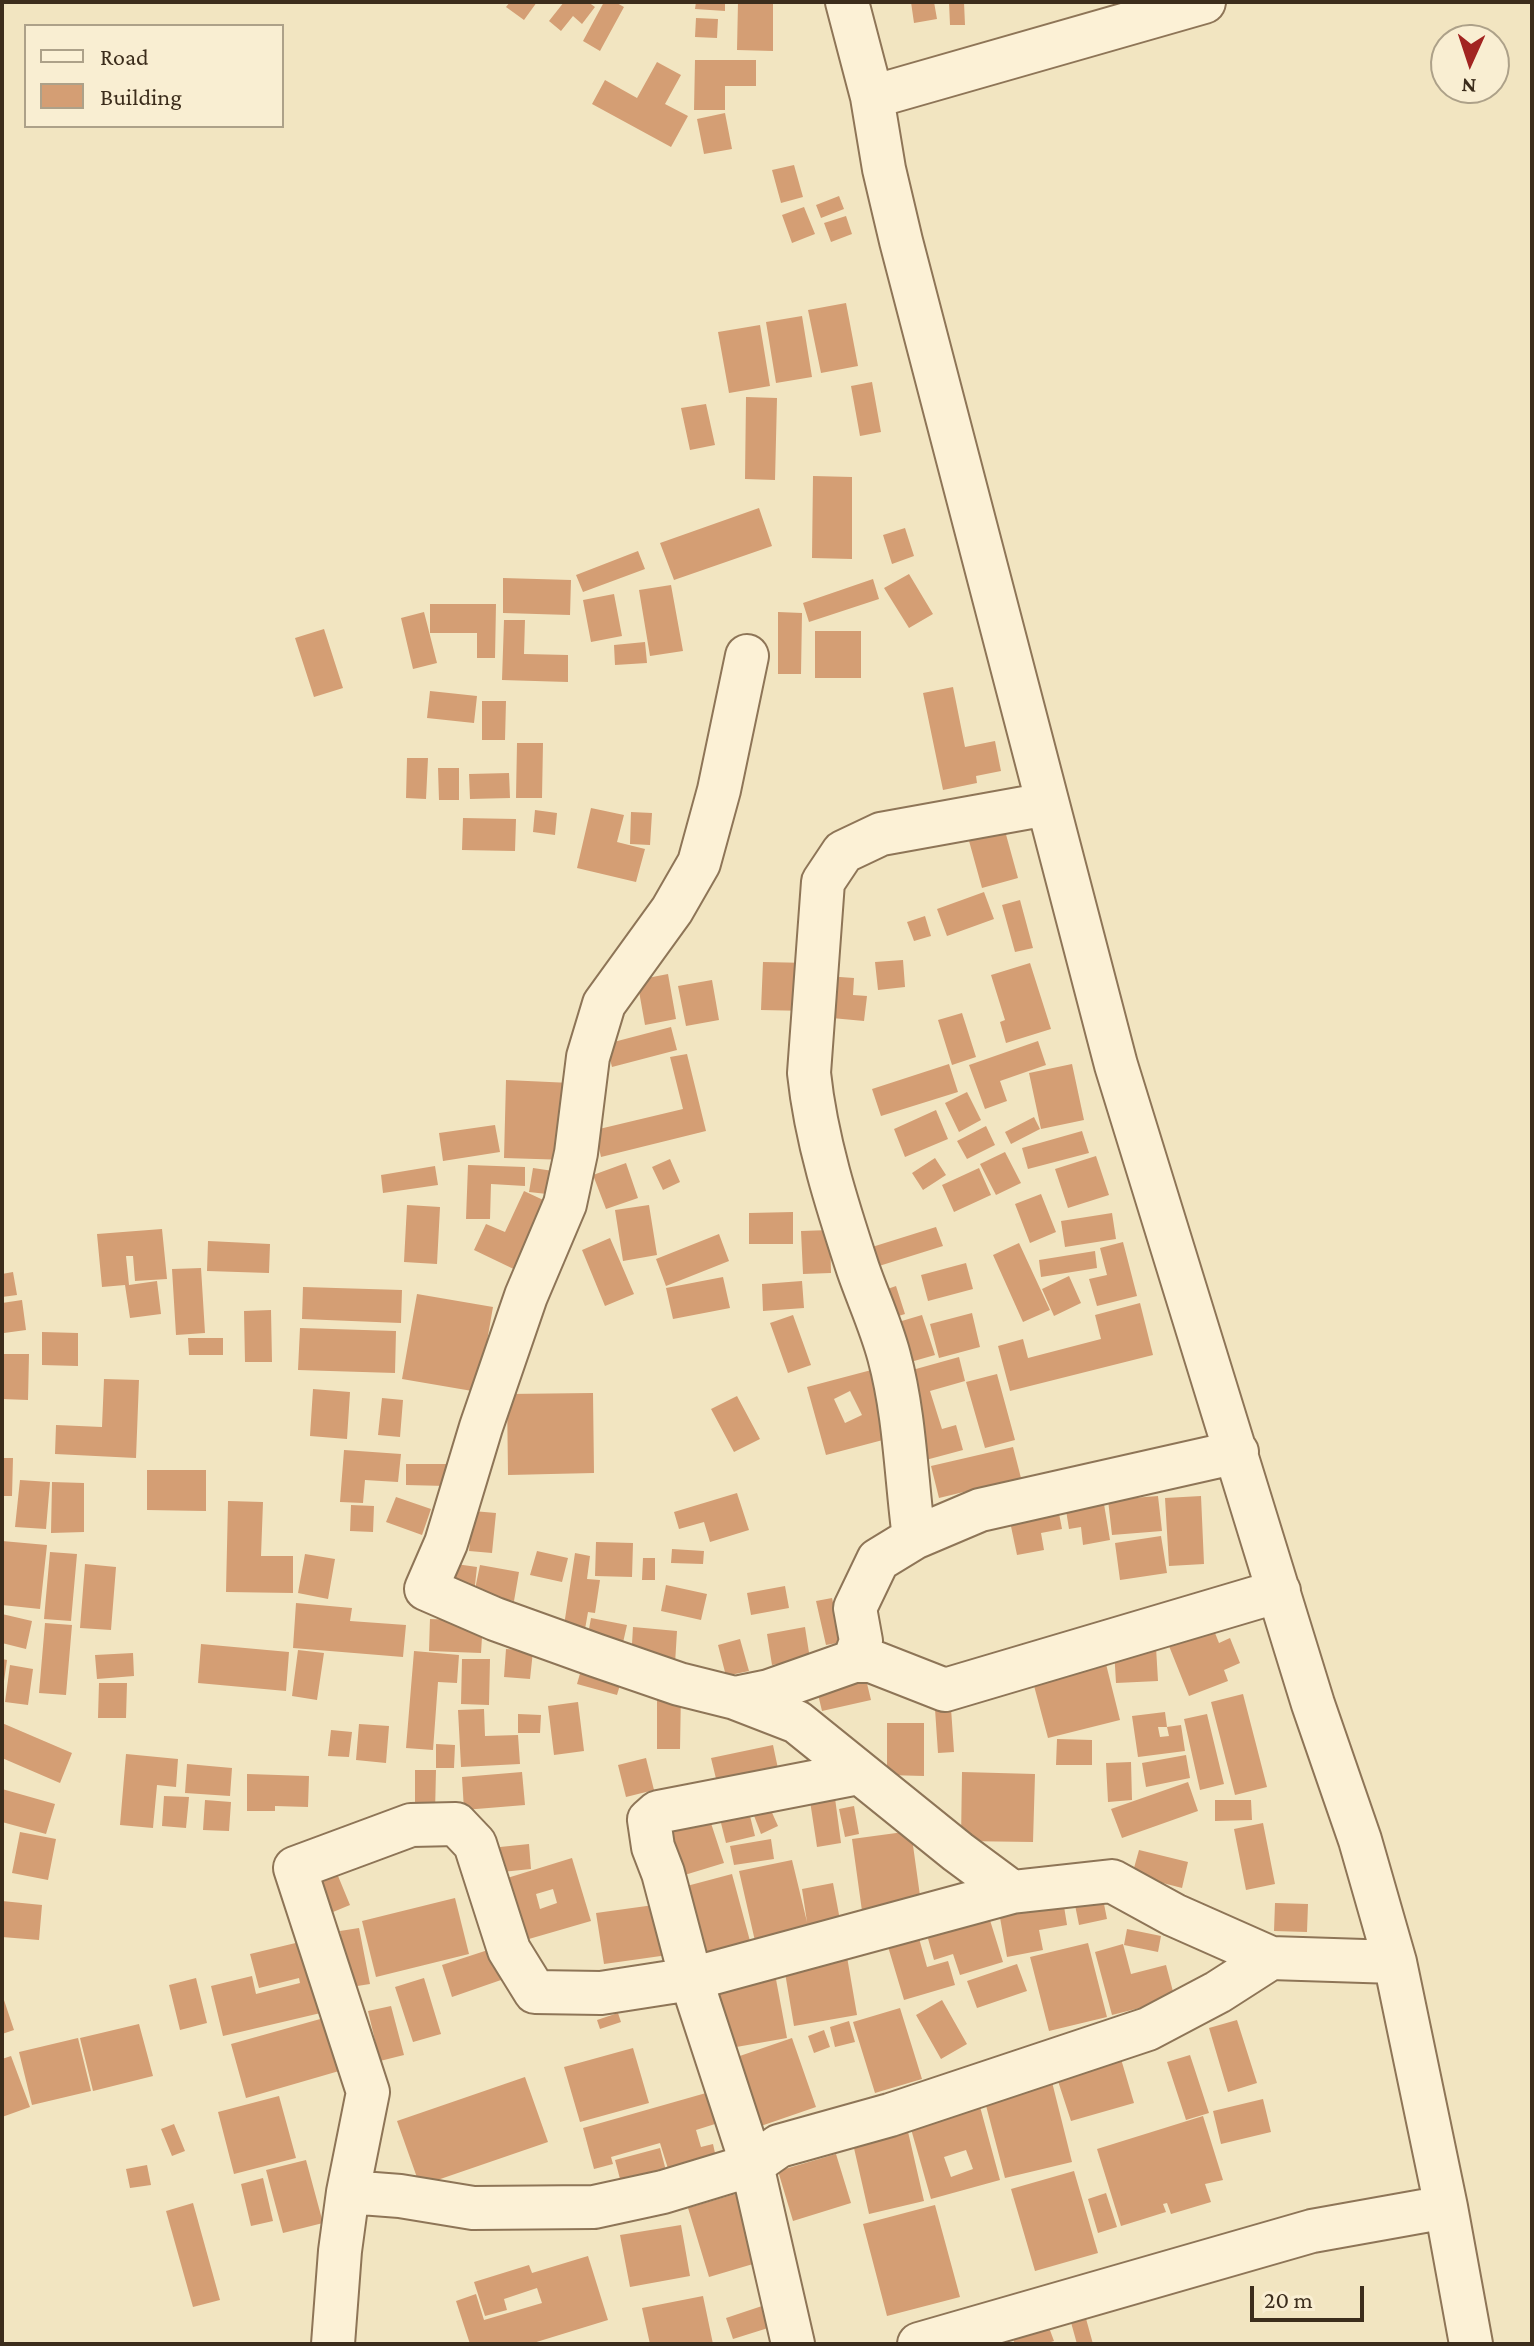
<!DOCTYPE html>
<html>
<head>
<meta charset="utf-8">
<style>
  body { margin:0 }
  #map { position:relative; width:1534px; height:2346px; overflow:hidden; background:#f2e5c1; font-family:"Crimson Pro",serif }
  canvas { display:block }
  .frame { position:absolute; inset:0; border:4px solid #3c2d1c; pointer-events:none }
  .legend { position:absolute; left:24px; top:24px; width:260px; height:104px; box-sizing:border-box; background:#f9eed2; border:2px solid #ada189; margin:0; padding:10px 14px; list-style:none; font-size:24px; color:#3c2d1c }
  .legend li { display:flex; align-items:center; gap:16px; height:40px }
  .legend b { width:40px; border:2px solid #ada189 }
  .north { position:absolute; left:1430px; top:24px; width:80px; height:80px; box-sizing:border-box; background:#f9eed2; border:2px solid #ada189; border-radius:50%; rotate:183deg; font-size:22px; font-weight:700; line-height:32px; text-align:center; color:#3c2d1c }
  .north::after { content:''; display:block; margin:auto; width:28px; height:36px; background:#a22421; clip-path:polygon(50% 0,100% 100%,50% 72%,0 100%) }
  .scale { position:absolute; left:1250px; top:2286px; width:114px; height:36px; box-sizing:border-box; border:4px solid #3c2d1c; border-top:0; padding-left:10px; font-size:24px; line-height:28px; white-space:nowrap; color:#3c2d1c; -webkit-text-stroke:6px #f9eed2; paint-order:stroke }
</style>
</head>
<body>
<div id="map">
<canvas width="1534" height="2346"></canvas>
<div class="frame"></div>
<ul class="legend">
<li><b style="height:10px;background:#fcf1d6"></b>Road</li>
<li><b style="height:22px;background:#d49e74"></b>Building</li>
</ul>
<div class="north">N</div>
<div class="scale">20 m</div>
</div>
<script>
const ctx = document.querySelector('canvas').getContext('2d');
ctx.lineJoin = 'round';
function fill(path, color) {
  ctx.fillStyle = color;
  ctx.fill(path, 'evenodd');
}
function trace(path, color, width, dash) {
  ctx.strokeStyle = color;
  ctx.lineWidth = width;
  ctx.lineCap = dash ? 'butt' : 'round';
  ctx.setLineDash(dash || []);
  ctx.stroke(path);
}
fill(new Path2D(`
  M510,2H537L524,20L506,7Z
  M564,2H588L595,7L582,24L573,16L561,31L549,21Z
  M604,2H615L624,7L600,51L583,41Z
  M696,2H725V11L695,9Z
  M738,2H773V51L737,50Z
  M911,2H934L937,19L914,23Z
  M949,2H964L965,25H950Z
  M696,18L718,19L717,38L695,37Z
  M695,60H756V86H725V110H694Z
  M657,62L681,75L665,104L688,116L671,147L592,104L605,80L637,98Z
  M725,113L732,149L704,154L697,119Z
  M794,165L803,197L781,203L772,170Z
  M839,196L844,209L821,218L816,205Z
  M804,207L815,234L792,243L782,215Z
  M846,216L852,234L831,242L824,223Z
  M846,303L858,366L821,373L808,310Z
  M802,316L812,377L776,383L766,322Z
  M760,325L770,386L729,393L718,332Z
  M872,382L881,432L860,436L851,386Z
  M746,397L777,398L775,480L745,479Z
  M706,404L715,445L690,450L681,408Z
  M813,476L852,477V559L812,558Z
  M759,508L772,546L674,580L660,543Z
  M905,528L914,556L892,564L883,535Z
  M638,551L645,569L583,592L576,575Z
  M909,574L933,614L909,628L884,588Z
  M503,578L571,580L570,615L503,613Z
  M873,579L879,599L809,622L803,603Z
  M671,585L683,651L650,656L639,590Z
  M614,594L622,636L591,642L583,600Z
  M430,604H496L495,658H477V633H430Z
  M424,612L437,663L413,669L401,618Z
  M778,612L802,613L801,674H778Z
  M504,620H525L524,654L568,655V682L502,680Z
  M324,629L343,688L314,697L295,638Z
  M815,631H861V678H815Z
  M645,642L647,663L615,665L614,645Z
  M953,687L965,747L995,741L1001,771L976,776L977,783L943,790L923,693Z
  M430,691L477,696L474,723L427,718Z
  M482,701H506L505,740H482Z
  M517,743H543L542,798H516Z
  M407,758H428L426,799L406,798Z
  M438,768H459V800H439Z
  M509,773L510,798L470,799L469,774Z
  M591,808L624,815L617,842L645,849L636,882L577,868Z
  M535,810L557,813L555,835L533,832Z
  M631,812L652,813L650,845L630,844Z
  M463,818L516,819L515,851L462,850Z
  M1002,820L1018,878L982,888L966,830Z
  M984,892L994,919L947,936L937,909Z
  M1020,900L1033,948L1015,952L1002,905Z
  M925,916L931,936L914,941L907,922Z
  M903,960L905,987L878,990L875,962Z
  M763,962L810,963L809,1011L761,1010Z
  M1030,963L1051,1029L1006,1043L1000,1022L1005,1020L991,975Z
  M668,974L676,1019L645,1025L637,980Z
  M826,976L854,978L853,995L867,996L864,1021L821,1017Z
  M712,980L719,1020L686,1026L678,986Z
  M962,1013L976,1057L952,1065L938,1020Z
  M671,1027L677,1050L612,1067L606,1044Z
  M1038,1041L1046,1065L1000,1081L1007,1101L985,1109L969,1065Z
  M687,1054L706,1131L601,1157L595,1130L683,1109L670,1057Z
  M949,1064L958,1092L881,1116L872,1089Z
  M1072,1064L1084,1120L1041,1129L1029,1073Z
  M506,1080L571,1083L568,1160L504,1158Z
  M967,1092L981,1120L959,1132L945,1103Z
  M936,1110L948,1139L905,1157L894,1129Z
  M1034,1117L1040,1129L1011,1144L1005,1132Z
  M495,1125L500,1152L443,1161L439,1133Z
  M986,1126L995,1145L967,1159L957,1141Z
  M1082,1131L1089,1153L1028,1169L1022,1148Z
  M1005,1152L1021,1183L996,1195L980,1164Z
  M1096,1156L1109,1195L1068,1208L1055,1169Z
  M935,1158L946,1175L923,1190L912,1173Z
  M670,1159L680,1182L663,1190L652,1167Z
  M626,1163L638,1198L606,1209L593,1175Z
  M468,1165L525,1167V1186L491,1184L490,1219H466Z
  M435,1166L438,1185L383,1193L381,1175Z
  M533,1168L560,1172L556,1195L529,1192Z
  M979,1168L991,1195L954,1212L942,1185Z
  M524,1191L554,1205L522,1273L474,1250L486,1224L505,1232Z
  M1041,1194L1056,1232L1030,1243L1015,1204Z
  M407,1205L440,1207L437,1264L404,1262Z
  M649,1205L657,1255L623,1261L615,1210Z
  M793,1212V1244H749V1213Z
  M1112,1213L1116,1239L1065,1247L1061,1221Z
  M936,1227L943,1246L879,1266L872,1247Z
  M162,1229L167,1279L135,1281L133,1256H126L129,1285L157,1281L161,1314L130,1318L125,1285L102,1287L97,1234Z
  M830,1230L831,1273L803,1274L801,1231Z
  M719,1234L729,1261L666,1286L656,1259Z
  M610,1238L634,1294L605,1306L582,1250Z
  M208,1241L270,1244L269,1273L207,1271Z
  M1123,1242L1137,1296L1097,1306L1089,1279L1107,1275L1100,1248Z
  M1019,1243L1050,1310L1023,1322L993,1255Z
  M1095,1251L1097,1268L1041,1277L1039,1260Z
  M966,1263L973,1289L928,1301L921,1275Z
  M201,1268L205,1333L176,1335L172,1269Z
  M13,1272L17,1295L2,1297V1274Z
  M1069,1276L1081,1303L1054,1316L1042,1289Z
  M723,1277L730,1308L673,1319L666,1288Z
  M802,1281L804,1308L763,1311L762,1284Z
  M896,1286L905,1314L886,1320L876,1293Z
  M303,1287L402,1290L401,1323L302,1319Z
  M417,1294L493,1307L478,1392L402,1379Z
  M22,1300L26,1330L4,1333L2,1303Z
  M1140,1303L1153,1355L1010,1391L998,1346L1023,1339L1028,1358L1101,1339L1095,1315Z
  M271,1310L272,1362H245L244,1311Z
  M972,1313L980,1347L939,1358L930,1324Z
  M793,1315L811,1365L788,1373L770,1323Z
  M922,1315L935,1355L907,1363L895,1323Z
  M300,1328L396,1331L395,1373L298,1370Z
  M42,1332L78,1333V1366L42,1365Z
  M188,1338H223V1355H189Z
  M2,1354H29L28,1400L2,1399Z
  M959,1357L965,1381L930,1391L942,1429L956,1425L963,1450L922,1461L898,1374Z
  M879,1368L898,1436L826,1455L807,1387ZM850,1391L862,1415L845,1423L834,1399Z
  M997,1374L1015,1440L985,1448L966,1382Z
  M104,1379L139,1380L136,1458L55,1454L56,1425L102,1427Z
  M313,1389L350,1392L347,1439L310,1436Z
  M593,1393L594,1473L508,1475L507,1394Z
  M737,1396L760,1439L734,1452L711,1409Z
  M382,1398L403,1400L400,1437L378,1435Z
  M1013,1447L1021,1478L939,1498L931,1466Z
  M344,1450L401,1454L398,1482L365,1480L363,1503L340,1502Z
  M2,1458H13L12,1496H2Z
  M406,1464H446V1486L406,1485Z
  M147,1470H206V1511L147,1510Z
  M20,1480L50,1482L46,1529L15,1527Z
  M52,1482L84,1483V1532L51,1533Z
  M737,1493L749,1530L710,1542L704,1522L679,1529L674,1512Z
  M1158,1496L1162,1531L1112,1535L1108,1500Z
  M1201,1496L1204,1564L1169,1566L1165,1498Z
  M396,1497L431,1509L422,1535L386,1522Z
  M1103,1498L1110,1540L1083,1545L1081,1527L1069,1529L1065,1504Z
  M228,1501L263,1502L261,1556H293V1593L226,1592Z
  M1057,1503L1062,1529L1041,1533L1044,1550L1017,1555L1008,1512Z
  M351,1505L374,1506L373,1532L350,1531Z
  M473,1511L496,1513L492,1553L469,1551Z
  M1161,1536L1167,1573L1120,1580L1115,1543Z
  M2,1541L47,1545L40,1609L2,1605Z
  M596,1542L633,1543L632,1577L595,1576Z
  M672,1549L704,1551L703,1564L671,1563Z
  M537,1551L568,1558L562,1582L530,1575Z
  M50,1552L77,1554L71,1621L44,1619Z
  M575,1553L590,1556L587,1579L600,1580L595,1613L588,1612L584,1635L563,1632Z
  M305,1554L335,1559L328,1599L298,1593Z
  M643,1558H655V1580H642Z
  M85,1564L116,1567L111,1630L80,1628Z
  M456,1564L477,1567L474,1594L453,1591Z
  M480,1565L519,1572L514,1601L474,1594Z
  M666,1585L707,1594L701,1620L661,1611Z
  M785,1586L789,1608L751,1615L747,1593Z
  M832,1598L842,1642L826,1645L816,1601Z
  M296,1603L352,1608L350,1621L406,1625L403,1657L293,1648Z
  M2,1614L32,1621L26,1649L2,1643Z
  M591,1618L627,1625L622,1647L587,1640Z
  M430,1619L483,1621L481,1653L429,1651Z
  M45,1623L72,1625L66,1695L39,1693Z
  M1211,1623L1219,1643L1230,1638L1240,1663L1224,1670L1228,1681L1189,1696L1167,1641Z
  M633,1627L677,1631L675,1664L631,1661Z
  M805,1627L810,1659L772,1665L767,1634Z
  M740,1639L749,1671L726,1676L718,1645Z
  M201,1644L289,1652L286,1691L198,1683Z
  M1156,1647L1158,1681L1116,1683L1114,1649Z
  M506,1649L533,1651L530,1679L504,1677Z
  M298,1650L324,1653L317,1700L292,1696Z
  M414,1651L459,1655L457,1683L438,1682L433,1750L406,1748Z
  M133,1653L134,1676L97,1679L95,1655Z
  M2,1659L7,1660L4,1681H2Z
  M462,1659H490L489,1705L461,1704Z
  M583,1663L623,1675L617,1695L577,1684Z
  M1106,1664L1120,1720L1048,1738L1033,1682Z
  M10,1665L33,1669L28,1705L5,1702Z
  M864,1671L871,1700L822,1711L815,1682Z
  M99,1683H127L126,1718H98Z
  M657,1690L681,1691L680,1749H657Z
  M1243,1694L1267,1787L1235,1795L1211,1702Z
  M578,1702L584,1751L554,1755L548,1706Z
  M951,1708L954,1752L938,1753L935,1709Z
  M484,1709L485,1736L518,1735L520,1764L461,1767L458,1710Z
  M1165,1712L1167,1727H1158L1160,1737L1169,1736L1167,1727L1181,1725L1185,1751L1138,1757L1132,1716Z
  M518,1714L541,1715L540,1733H518Z
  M1207,1714L1224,1784L1200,1790L1184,1719Z
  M2,1723L72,1753L60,1783L2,1758Z
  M887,1723H924V1776L887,1775Z
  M359,1724L389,1726L386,1763L356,1760Z
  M331,1730L352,1732L349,1757L328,1756Z
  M1057,1739L1092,1740V1765H1056Z
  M436,1744L455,1745L454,1768H436Z
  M773,1745L780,1778L719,1791L711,1758Z
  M126,1754L178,1759L176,1787L157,1785L153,1828L120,1825Z
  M1186,1755L1190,1778L1146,1787L1142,1763Z
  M646,1758L654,1790L626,1797L618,1765Z
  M1131,1762L1132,1800L1108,1802L1106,1763Z
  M187,1764L232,1768L230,1796L185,1793Z
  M415,1770H436L435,1813H415Z
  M522,1772L525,1805L464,1810L462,1777Z
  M962,1772L1035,1774L1033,1842L961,1841Z
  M247,1774L309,1776L308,1807L275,1806V1811H247Z
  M1188,1782L1198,1811L1122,1838L1111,1809Z
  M2,1789L55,1804L46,1834L2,1822Z
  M164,1796L189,1797L186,1828L162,1826Z
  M835,1798L841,1843L817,1847L810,1801Z
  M205,1800L231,1802L229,1831L203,1830Z
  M746,1800L755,1836L726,1843L717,1807Z
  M1215,1800H1251L1252,1820L1215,1821Z
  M769,1806L778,1826L761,1834L753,1813Z
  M854,1806L859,1834L845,1837L839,1809Z
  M708,1814L724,1863L678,1877L662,1829Z
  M1263,1823L1275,1884L1246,1890L1234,1829Z
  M911,1831L921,1903L862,1911L852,1839Z
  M20,1832L56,1839L48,1880L12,1873Z
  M771,1839L774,1859L734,1865L730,1846Z
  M529,1844L531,1869L502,1872L500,1847Z
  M1139,1850L1188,1862L1182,1888L1132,1875Z
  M572,1858L591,1921L522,1941L504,1879ZM553,1889L557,1903L540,1909L536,1894Z
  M792,1860L807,1922L802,1889L833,1883L840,1920L808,1925L809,1929L755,1941L739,1871Z
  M336,1871L350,1905L333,1912L319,1877Z
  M732,1874L750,1941L704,1953L683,1887Z
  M1102,1894L1107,1919L1079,1925L1074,1900Z
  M455,1898L469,1954L376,1977L362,1921Z
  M1063,1900L1067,1925L1039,1930L1043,1950L1007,1957L999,1912Z
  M2,1901L42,1905L39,1940L2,1937Z
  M1275,1903L1308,1904L1307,1932L1274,1931Z
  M661,1904L668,1955L604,1964L596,1913Z
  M989,1917L1003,1962L960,1975L953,1954L934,1960L927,1935Z
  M359,1928L370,1984L351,1987L340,1931Z
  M1127,1929L1161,1936L1158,1952L1124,1945Z
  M917,1931L927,1967L948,1961L955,1985L904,2000L886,1940Z
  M308,1940L325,2012L223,2036L211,1986L252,1976L256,1994L300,1983L299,1978L259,1988L250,1954Z
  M1088,1943L1107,2017L1049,2031L1030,1957Z
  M1123,1944L1131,1974L1166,1965L1175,1999L1112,2015L1095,1952Z
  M491,1949L501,1980L452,1997L442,1965Z
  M846,1951L857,2015L794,2026L783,1961Z
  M1017,1964L1027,1991L977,2008L967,1981Z
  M775,1974L787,2038L725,2049L713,1986Z
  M196,1978L207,2023L180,2030L169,1985Z
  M424,1978L441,2034L413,2042L395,1987Z
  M2,1994L14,2030L2,2034Z
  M942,2000L967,2044L941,2059L916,2015Z
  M391,2006L404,2055L380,2061L368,2011Z
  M900,2008L922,2079L875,2093L853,2022Z
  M618,2013L621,2022L600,2029L597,2020Z
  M331,2016L346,2069L246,2098L231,2044Z
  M1237,2020L1257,2083L1228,2092L1209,2028Z
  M849,2021L855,2042L835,2047L830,2027Z
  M139,2024L153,2076L93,2091L80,2038Z
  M824,2030L830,2047L814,2053L808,2036Z
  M78,2038L91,2091L32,2105L19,2052Z
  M792,2038L816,2107L758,2127L734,2058Z
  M633,2048L649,2103L580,2122L564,2067Z
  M1190,2055L1209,2113L1186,2120L1167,2062Z
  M11,2056L30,2107L2,2117V2059Z
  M1121,2059L1134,2103L1071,2121L1057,2078Z
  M525,2077L548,2142L420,2186L397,2121Z
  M1052,2082L1072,2162L1005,2178L984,2098Z
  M706,2093L715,2124L696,2130L701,2147L713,2144L717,2162L670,2175L660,2143L611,2157L613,2164L594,2169L583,2128Z
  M279,2096L296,2158L234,2174L218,2112Z
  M1263,2099L1271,2132L1221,2144L1213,2111Z
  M979,2103L1000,2180L931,2199L909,2122ZM966,2150L973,2169L951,2177L944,2157Z
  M1203,2116L1223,2180L1205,2184L1211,2202L1171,2214L1167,2203L1163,2204L1166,2212L1121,2226L1097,2149Z
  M906,2123L924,2201L869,2214L851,2135Z
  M174,2124L185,2151L172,2156L161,2129Z
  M660,2148L669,2182L624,2194L615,2160Z
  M836,2154L851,2203L793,2221L778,2171Z
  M306,2160L323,2223L283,2233L266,2170Z
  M147,2165L151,2185L130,2188L126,2169Z
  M1074,2171L1098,2253L1035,2271L1011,2189Z
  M263,2178L273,2221L251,2226L241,2184Z
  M749,2190L770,2259L709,2277L688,2208Z
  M1106,2193L1117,2227L1098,2233L1088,2199Z
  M193,2203L220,2300L193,2307L166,2211Z
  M935,2205L960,2297L887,2316L863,2224Z
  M681,2225L690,2276L630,2287L620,2235Z
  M588,2256L608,2320L530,2344H470L456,2301L476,2294L484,2320L542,2303L537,2288L504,2299L507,2310L485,2316L474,2282L529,2265L532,2273Z
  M703,2296L713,2344H650L642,2308Z
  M777,2301L784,2323L733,2339L726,2318Z
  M1082,2304L1093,2344H1077L1067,2308Z
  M1044,2314L1054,2341L1045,2344H1015L1008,2327Z`), '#d49e74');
const street = new Path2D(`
  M847,2L872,97
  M1204,2L872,97L884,169L901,241L1116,1065L1313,1704L1360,1840L1395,1962L1446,2207L1471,2344
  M747,656L719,790L699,863L672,910L604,1004L588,1057L576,1153L565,1204L526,1296L481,1427L446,1543L426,1589L495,1619L595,1655L679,1684L735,1698L797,1722L958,1852L1012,1892
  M914,1538C906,1477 905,1415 889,1356C881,1326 868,1298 858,1269C837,1205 816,1140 809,1073L823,882L843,852L881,834L1047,804
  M854,1661H871L945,1690L1279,1591
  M735,1698L769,1691L854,1661L861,1641L855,1608L878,1560L914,1538L980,1510L1237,1452
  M348,2192L400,2196L473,2208L594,2207L663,2192L752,2165L779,2146L890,2115L1148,2029L1218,1992L1271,1958
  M333,2344L340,2251L348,2192L368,2092L295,1868L411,1825L456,1824L475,1844L509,1950L535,1992L601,1993L691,1979L1012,1892L1112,1881L1174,1915L1271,1958L1395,1962
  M793,2344L752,2165L691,1979L663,1873L653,1847L649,1820L658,1812L859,1773
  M919,2344L1312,2231L1446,2207`);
trace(street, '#8e7557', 46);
trace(street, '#fcf1d6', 42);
</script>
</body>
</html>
